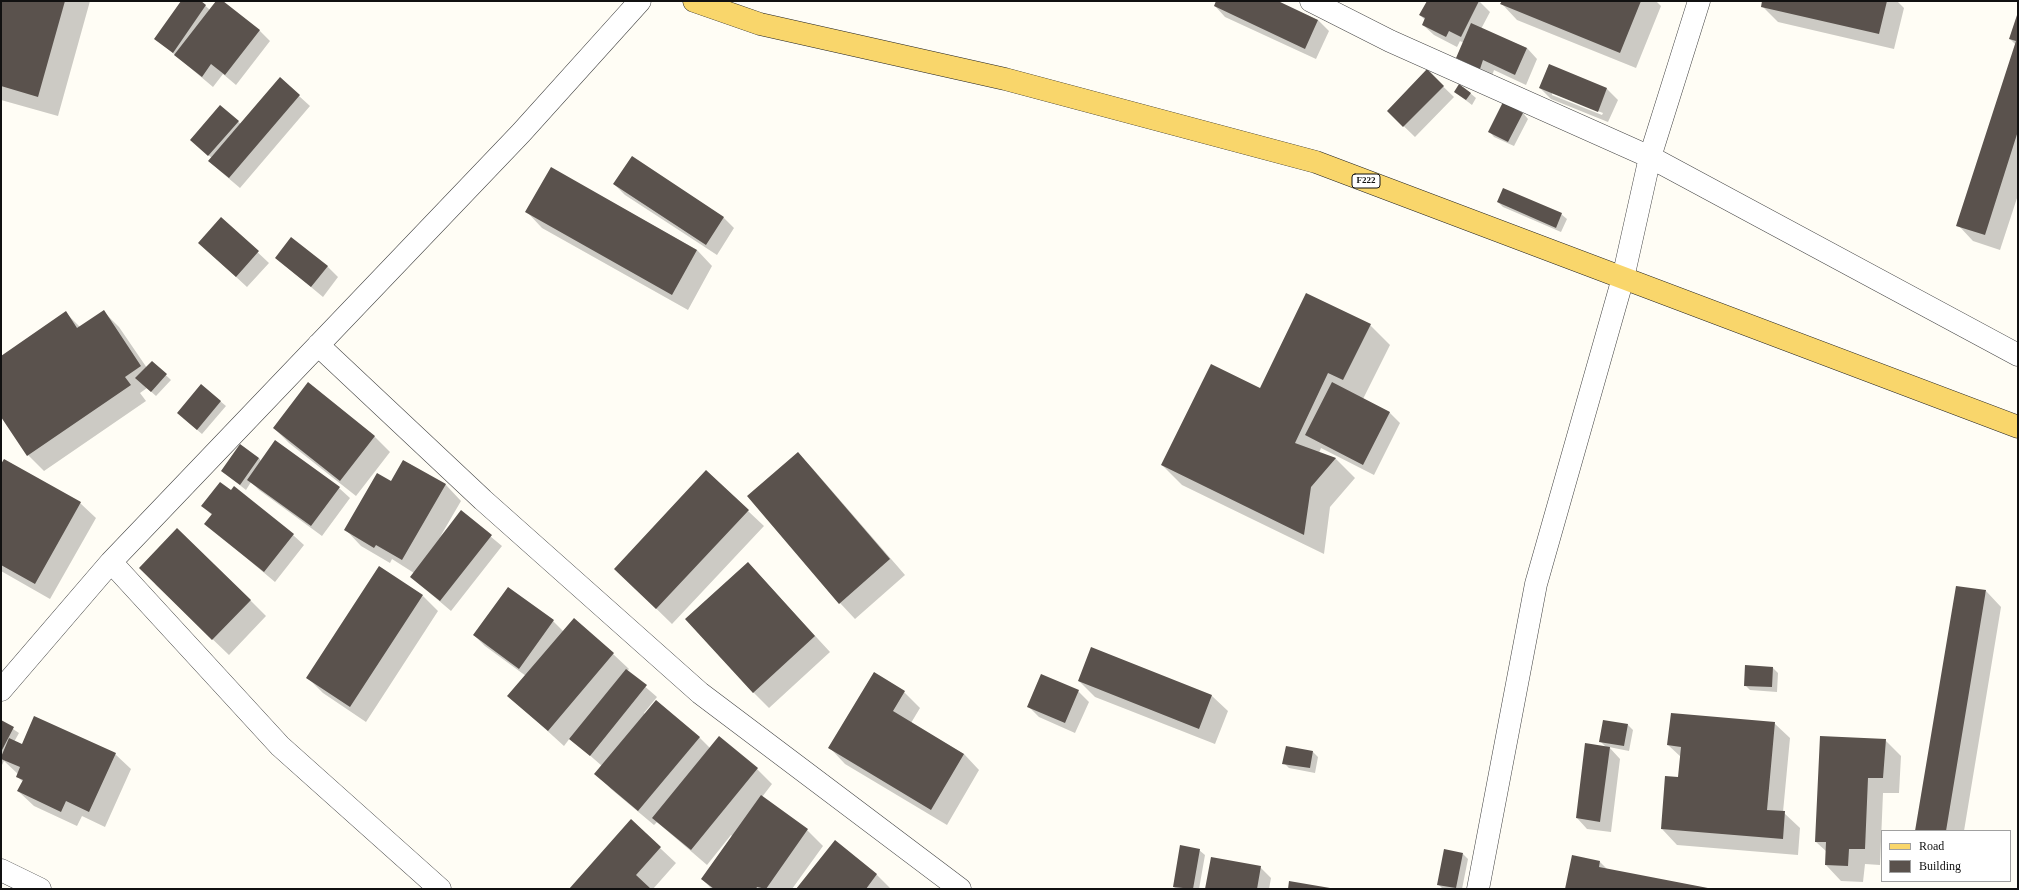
<!DOCTYPE html>
<html>
<head>
<meta charset="utf-8">
<style>
  body { margin:0 }
  #map { position:relative; width:2019px; height:890px; overflow:hidden; background:#fffdf5; font-family:Georgia,serif }
  canvas { display:block }
  .frame { position:absolute; inset:0; border:2px solid #111; pointer-events:none }
  .legend { position:absolute; left:1881px; top:830px; width:130px; height:52px; box-sizing:border-box; background:#fff; border:1px solid #a0a0a0; margin:0; padding:5px 7px; list-style:none; font-size:12px; color:#111 }
  .legend li { display:flex; align-items:center; gap:8px; height:20px }
  .legend b { width:20px; border:1px solid #a0a0a0 }
</style>
</head>
<body>
<div id="map">
<canvas width="2019" height="890"></canvas>
<div class="frame"></div>
<ul class="legend">
<li><b style="height:5px;background:#f9d66b"></b>Road</li>
<li><b style="height:11px;background:#5a524d"></b>Building</li>
</ul>
</div>
<script>
const ctx = document.querySelector('canvas').getContext('2d');
ctx.lineJoin = 'round';
function fill(path, color) {
  ctx.fillStyle = color;
  ctx.fill(path, 'evenodd');
}
function trace(path, color, width, dash) {
  ctx.strokeStyle = color;
  ctx.lineWidth = width;
  ctx.lineCap = dash ? 'butt' : 'round';
  ctx.setLineDash(dash || []);
  ctx.stroke(path);
}
function write(font, color, halo, rows, align = 'center') {
  ctx.font = font + ' Georgia,serif';
  ctx.lineWidth = 4;
  ctx.setLineDash([]);
  ctx.textBaseline = 'middle';
  ctx.strokeStyle = halo;
  ctx.fillStyle = color;
  for (const [text, x, y, turn = 0] of rows) {
    ctx.save();
    ctx.translate(x, y);
    ctx.rotate((+turn || 0) * Math.PI / 180);
    ctx.textAlign = isNaN(turn) ? turn : align;
    if (halo) ctx.strokeText(text, 0, 0);
    ctx.fillText(text, 0, 0);
    ctx.restore();
  }
}
fill(new Path2D(`
  M1,1H90L58,116L1,100Z
  M182,1H200L210,10L217,1H221L260,31L270,41L236,85L223,74L213,87L156,39Z
  M1217,1H1276L1318,20L1329,31L1316,59L1225,17L1215,6Z
  M1428,1H1479L1490,12L1481,29L1527,48L1537,59L1526,85L1494,70L1491,79L1468,69L1457,58L1464,43L1460,41L1457,47L1434,35L1423,25L1425,20L1420,15Z
  M1503,1H1656L1661,6L1636,68L1517,20L1502,4Z
  M1763,1H1897L1904,8L1894,49L1778,22L1762,6Z
  M2018,14V195L2000,250L1973,241L1958,225L2016,45L2010,39Z
  M1549,65L1607,89L1618,100L1608,122L1551,99L1540,88ZM1552,93L1603,113L1602,115L1552,95Z
  M1427,71L1454,97L1415,137L1388,111Z
  M1455,92L1470,93L1476,98L1472,105Z
  M299,96L310,106L240,188L220,171L209,161L212,158L196,145L220,107L241,124Z
  M1523,113L1528,119L1514,146L1494,137L1489,131Z
  M632,157L724,218L734,228L717,255L625,195L614,184Z
  M551,168L697,250L712,266L688,310L542,228L527,212Z
  M1498,202L1561,214L1567,219L1561,232L1503,207Z
  M221,218L269,263L247,287L210,253Z
  M276,258L327,266L338,277L323,297Z
  M104,312L119,327L147,368L152,362L171,380L156,396L147,388L140,393L146,401L44,471L28,455L1,415V357L66,313L80,327Z
  M1370,325L1390,345L1363,399L1389,412L1400,423L1374,475L1321,448L1319,453L1335,458L1355,478L1330,507L1324,554L1182,485L1162,465L1260,389Z
  M220,401L226,406L202,434L183,418Z
  M274,428L374,436L390,452L356,496L289,443Z
  M798,453L813,469L905,575L855,619L840,603Z
  M259,458L261,461L339,488L350,498L322,536L259,490L251,482L246,490L222,471Z
  M404,461L446,485L461,501L440,537L461,512L502,546L451,611L411,577L414,573L392,559L390,563L361,546L346,530L391,482Z
  M1,467L80,503L96,518L50,599L1,571Z
  M202,506L293,535L304,545L275,582L206,524L212,515Z
  M748,511L764,526L672,624L631,584Z
  M748,563L830,652L769,708L753,692Z
  M155,584L250,600L266,616L229,655Z
  M1986,591L2001,607L1964,831H1916Z
  M423,596L438,611L366,722L323,693L308,678Z
  M553,621L564,632L613,654L629,669L627,671L657,697L644,713L645,714L699,737L710,748L757,769L772,784L762,797L807,830L823,846L792,889H712L702,879L732,836L731,835L707,865L657,822L654,825L611,789L596,773L602,766L570,738L564,746L509,696L526,676L485,646L474,635Z
  M1092,648L1212,696L1228,711L1215,744L1095,697L1079,681Z
  M1773,668L1778,673L1777,692L1750,690L1745,685Z
  M874,674L904,692L920,708L911,723L964,754L979,770L947,825L845,764L830,748Z
  M1078,691L1089,702L1075,733L1039,717L1028,706Z
  M1,721L19,733L14,742L22,745L115,754L131,769L105,827L82,816L77,826L34,806L18,791L23,782L17,776L18,774L4,761L1,767Z
  M1774,723L1790,738L1783,812L1800,828L1798,855L1677,845L1662,829L1679,778L1681,757L1668,745Z
  M1628,725L1633,730L1629,751L1609,747L1620,759L1611,832L1587,829L1577,818L1606,747L1600,741Z
  M1885,740L1901,756L1899,793H1883L1880,865L1865,864L1863,882L1841,881L1826,865L1827,852L1816,842Z
  M1313,752L1318,757L1315,773L1289,768L1284,763Z
  M631,821L676,863L653,889H570Z
  M835,841L877,875L891,889H797Z
  M1199,850L1205,855L1199,889H1176L1174,887Z
  M1463,854L1468,859L1462,889H1443L1438,884Z
  M1600,862L1608,870L1711,889H1566Z
  M1260,867L1271,878L1269,889H1206Z`), '#0003');
fill(new Path2D(`
  M1,1H65L38,97L1,86Z
  M181,1H201L206,5L173,53L154,39Z
  M216,1H223L260,30L225,75L211,64L202,77L174,55Z
  M1216,1H1278L1318,20L1305,49L1214,6Z
  M1427,1H1479L1461,37L1449,31L1446,37L1422,25L1425,18L1419,15Z
  M1502,1H1641L1620,53L1500,4Z
  M1762,1H1887L1879,34L1761,7Z
  M2018,12V131L1985,235L1956,226L2016,41L2009,39Z
  M1471,23L1527,48L1515,75L1483,60L1480,69L1456,58Z
  M1549,64L1607,88L1598,112L1539,88Z
  M1427,69L1444,86L1403,127L1387,111Z
  M280,77L300,95L229,178L208,161Z
  M1459,84L1471,93L1466,100L1454,92Z
  M1503,102L1523,113L1508,142L1488,132Z
  M220,105L239,121L208,156L190,140Z
  M632,156L724,217L706,245L613,184Z
  M551,167L697,250L672,295L525,212Z
  M1503,188L1562,213L1556,228L1497,202Z
  M221,217L259,251L236,277L198,243Z
  M291,237L328,266L311,287L275,258Z
  M1306,293L1371,324L1343,380L1328,373L1295,443L1336,458L1311,487L1304,535L1161,465L1211,364L1260,388Z
  M104,310L141,366L125,377L131,385L27,456L1,417V356L66,311L77,328Z
  M152,361L167,374L151,392L135,378Z
  M308,382L375,436L340,481L273,428Z
  M1332,382L1390,412L1363,465L1305,435Z
  M201,384L221,401L197,430L177,413Z
  M275,440L340,487L311,526L247,480Z
  M240,444L259,458L240,485L221,471Z
  M798,452L890,559L839,604L747,496Z
  M4,459L81,502L35,584L1,565V464Z
  M403,460L446,484L402,560L376,545L374,548L344,530L377,473L391,481Z
  M706,470L749,510L656,609L614,569Z
  M220,482L231,490L234,486L294,534L264,572L204,524L212,514L201,506Z
  M461,510L492,535L440,601L410,577Z
  M177,528L251,600L212,640L139,568Z
  M748,562L815,636L753,693L685,619Z
  M379,566L423,595L350,707L306,678Z
  M1956,586L1986,590L1946,831H1915Z
  M508,587L554,620L519,669L473,635Z
  M574,618L614,653L548,731L507,696Z
  M1091,647L1212,695L1199,729L1078,681Z
  M1745,665L1773,667L1772,687L1744,686Z
  M626,669L647,685L590,756L569,739Z
  M874,672L905,691L893,711L964,754L931,810L828,748Z
  M1041,674L1079,690L1065,723L1027,707Z
  M656,700L700,737L638,811L594,774Z
  M1671,713L1775,722L1767,810L1785,811L1783,839L1661,829L1665,776L1678,777L1681,747L1667,745Z
  M34,716L116,753L89,812L66,801L61,812L17,791L23,780L16,777L20,767L1,759V757L9,738L22,744Z
  M1,720L14,727L1,752Z
  M1603,720L1628,724L1624,746L1599,742Z
  M719,736L758,768L691,850L652,818Z
  M1820,736L1886,739L1883,778H1868L1865,849H1849L1848,866L1825,865L1826,842H1815Z
  M1585,743L1610,747L1600,822L1576,818Z
  M1286,746L1313,751L1310,768L1282,764Z
  M761,795L808,829L766,889L757,887L756,889H714L701,879Z
  M631,819L661,847L636,875L651,889H569Z
  M835,840L877,874L866,889H796Z
  M1180,845L1200,849L1193,889L1173,887Z
  M1444,849L1463,853L1456,888L1437,885Z
  M1572,855L1600,861L1599,867L1713,889H1565Z
  M1211,857L1261,866L1257,889H1205Z
  M1289,881L1330,888V889H1288Z`), '#5a524d');
const street = new Path2D(`
  M1311,1L1390,41L1650,157L2018,355
  M318,345L483,500L700,693L960,889
  M111,562L280,746L440,889
  M1,690L111,562L521,133L640,1
  M1,870L40,889
  M1478,889L1536,584L1623,278L1650,157L1699,1`);
const primary = new Path2D(`
  M694,1L760,24L1005,79L1316,162L2018,427`);
trace(street, '#444', 23);
trace(primary, '#222', 23);
trace(street, '#fff', 22);
trace(primary, '#f9d66b', 22);
for (const [x, y, w] of [
  [1366,181,28]
]) {
  const box = new Path2D();
  box.roundRect(x - w / 2, y - 7, w, 14, 3);
  ctx.fillStyle = '#fff';
  ctx.fill(box);
  trace(box, '#111', 1);
}
write('bold 9px', '#111', null, [
  ["F222",1366,181]
]);
</script>
</body>
</html>
